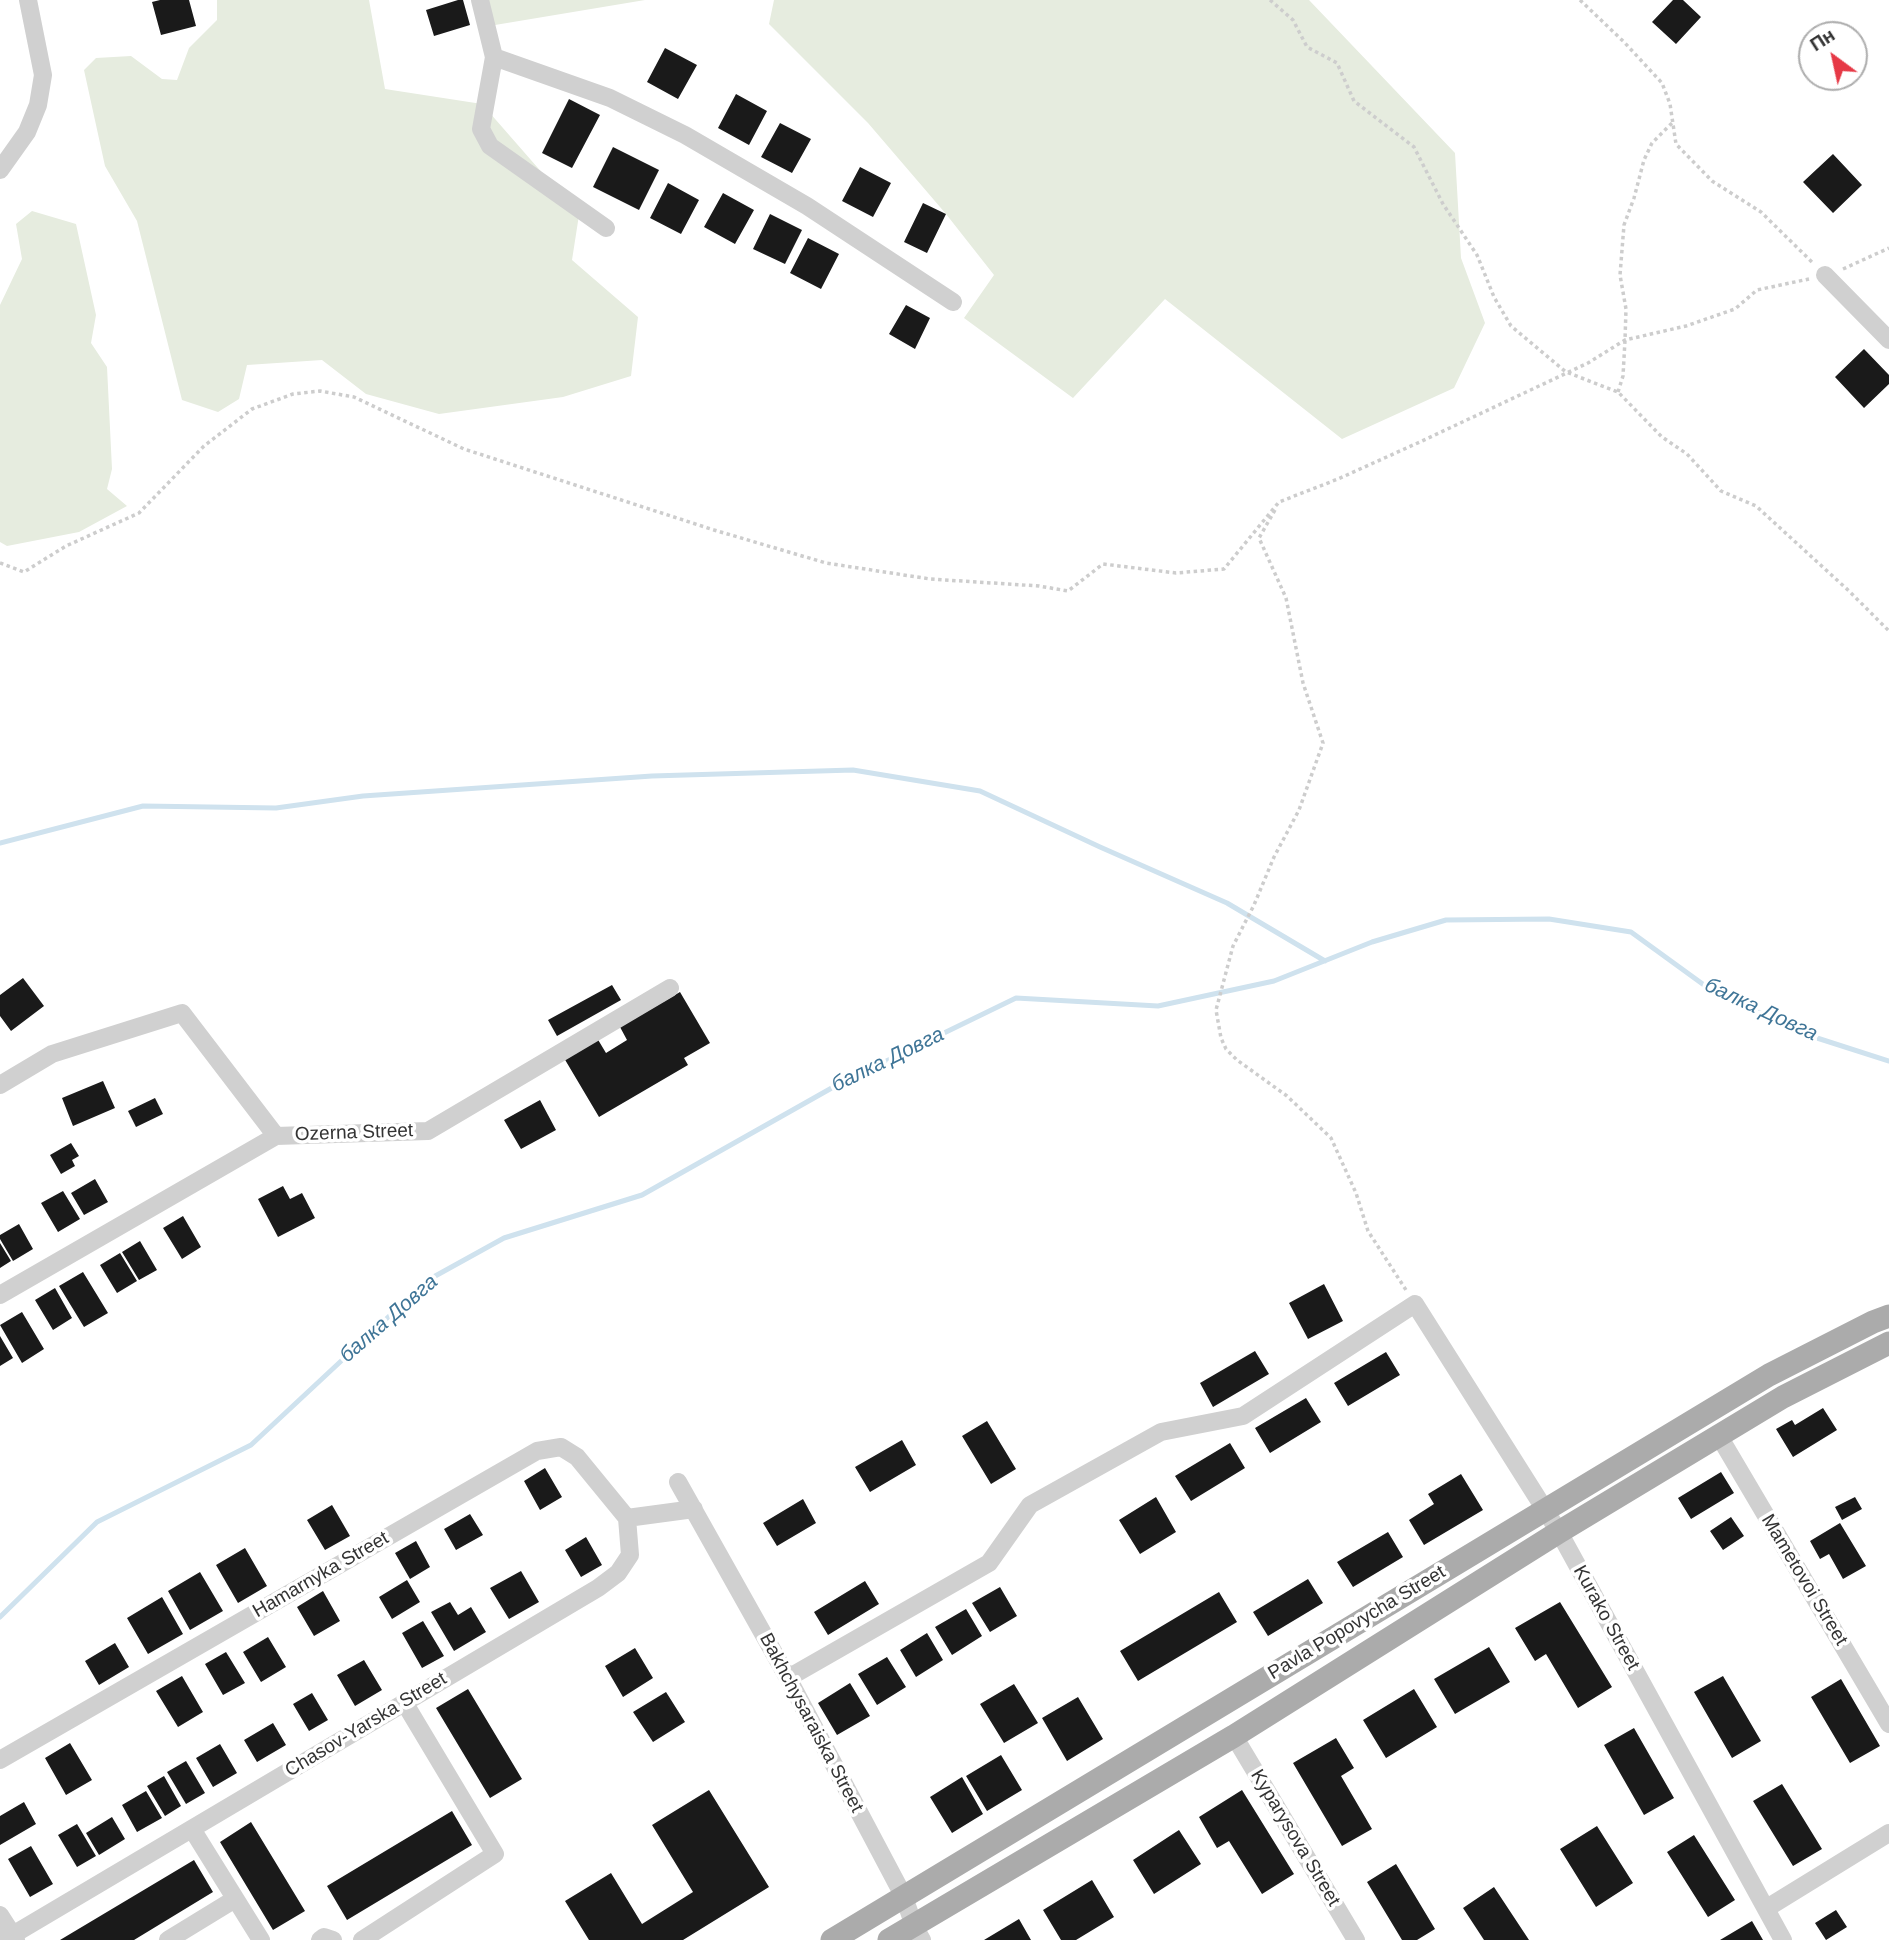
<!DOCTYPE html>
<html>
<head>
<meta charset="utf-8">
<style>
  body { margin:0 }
  #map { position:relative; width:1889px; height:1940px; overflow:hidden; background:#fff; font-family:Helvetica,sans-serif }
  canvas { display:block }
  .north { position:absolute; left:1798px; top:21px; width:70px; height:70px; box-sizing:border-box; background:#fff; border:2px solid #adadad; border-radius:50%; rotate:327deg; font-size:19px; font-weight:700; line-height:28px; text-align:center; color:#333 }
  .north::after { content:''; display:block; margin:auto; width:24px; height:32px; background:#e63946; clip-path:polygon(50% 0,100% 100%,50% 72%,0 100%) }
</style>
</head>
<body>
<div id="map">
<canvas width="1889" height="1940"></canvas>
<div class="north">Пн</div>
</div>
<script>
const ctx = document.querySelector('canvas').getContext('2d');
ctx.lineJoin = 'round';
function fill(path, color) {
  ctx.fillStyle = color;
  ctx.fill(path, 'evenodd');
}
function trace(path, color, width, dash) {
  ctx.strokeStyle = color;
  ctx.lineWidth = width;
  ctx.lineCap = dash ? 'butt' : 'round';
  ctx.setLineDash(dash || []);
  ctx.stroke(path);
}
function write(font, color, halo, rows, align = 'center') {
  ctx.font = font + ' Helvetica,sans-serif';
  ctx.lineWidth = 7;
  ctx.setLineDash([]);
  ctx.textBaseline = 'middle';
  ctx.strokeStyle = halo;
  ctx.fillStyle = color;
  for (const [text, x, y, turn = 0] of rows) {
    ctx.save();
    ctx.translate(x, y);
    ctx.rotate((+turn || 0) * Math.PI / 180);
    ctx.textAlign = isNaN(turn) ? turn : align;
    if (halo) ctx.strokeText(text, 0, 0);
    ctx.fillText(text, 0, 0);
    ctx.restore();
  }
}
fill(new Path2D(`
  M217,0H369L385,89L482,104L579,215L572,260L638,317L631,376L563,397L439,414L366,394L322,360L247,365L239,399L218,412L182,400L137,221L105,166L84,70L96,58L131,56L162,79L177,80L189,48L217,20Z
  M481,0H645L489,26Z
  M774,0H1309L1455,153L1461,258L1485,323L1454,388L1342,439L1165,299L1073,398L964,318L994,275L946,214L868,123L769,24Z
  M32,211L76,224L96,315L91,343L107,367L112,469L107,489L127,506L79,532L7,546L0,542V305L22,259L16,224Z`), '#e6ecdf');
trace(new Path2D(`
  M0,843L143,806L276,808L363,796L652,776L853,770L980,791L1100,847L1227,903L1325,961
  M0,1617L97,1522L251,1445L428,1280L504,1238L642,1195L837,1085L1016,998L1158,1006L1274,981L1372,942L1446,920L1549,919L1631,932L1715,993L1817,1038L1889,1061`), '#cfe2ee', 5);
fill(new Path2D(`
  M160,0H189L196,26L161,35L152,2Z
  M458,0H463L470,25L434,36L426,10Z
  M1673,0H1683L1701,17L1676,44L1652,22Z
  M665,48L697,65L678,99L647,82Z
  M736,94L767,111L749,145L718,128Z
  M569,99L600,115L572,168L542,153Z
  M780,123L811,139L792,173L761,157Z
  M613,147L659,170L639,210L593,187Z
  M1833,154L1862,185L1833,213L1803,182Z
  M860,167L891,183L873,217L842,201Z
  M668,183L699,200L681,234L650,218Z
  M723,193L754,210L735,244L704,227Z
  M923,203L946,214L927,253L904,242Z
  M770,214L802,230L785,264L753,249Z
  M808,238L839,254L821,289L790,273Z
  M906,305L930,318L915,349L889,334Z
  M1864,349L1889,375V384L1864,408L1835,377Z
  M23,978L44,1006L11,1031L0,1016V995Z
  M612,985L621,1000L557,1036L548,1020Z
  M680,992L710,1043L684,1058L688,1065L599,1117L564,1058L597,1038L606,1053L627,1040L620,1027Z
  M103,1081L115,1108L73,1126L62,1098Z
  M155,1098L163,1114L136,1127L128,1111Z
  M540,1100L556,1130L521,1149L504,1120Z
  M71,1143L79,1156L72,1160L75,1166L61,1174L50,1155Z
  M95,1179L108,1202L84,1215L71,1193Z
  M283,1186L290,1199L302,1193L315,1218L278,1237L258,1199Z
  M63,1191L80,1219L58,1232L41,1203Z
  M183,1216L201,1247L182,1259L163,1228Z
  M19,1224L33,1249L13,1261L0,1239V1235Z
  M140,1241L157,1270L139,1280L122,1252Z
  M0,1243L11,1261L0,1268Z
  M120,1253L137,1281L117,1293L100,1265Z
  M83,1272L108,1313L84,1327L59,1286Z
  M1324,1284L1343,1321L1308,1339L1289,1303Z
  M55,1288L72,1318L53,1330L35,1300Z
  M22,1312L44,1349L22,1363L0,1325Z
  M0,1336L13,1358L0,1366Z
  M1255,1351L1269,1374L1213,1407L1200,1383Z
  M1386,1352L1400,1375L1348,1406L1334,1383Z
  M1306,1398L1321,1422L1270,1453L1255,1428Z
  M1823,1408L1837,1430L1793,1457L1776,1429L1792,1420L1795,1425Z
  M987,1421L1016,1469L991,1484L962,1436Z
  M902,1440L916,1465L870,1492L855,1467Z
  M1230,1443L1245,1468L1191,1501L1175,1476Z
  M545,1468L562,1497L540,1510L524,1481Z
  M1721,1472L1734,1493L1691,1519L1678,1498Z
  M1461,1474L1483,1510L1424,1545L1409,1520L1434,1504L1428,1494Z
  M1156,1497L1176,1532L1140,1554L1119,1520Z
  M1855,1497L1862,1509L1842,1520L1835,1507Z
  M803,1499L816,1523L777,1546L763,1523Z
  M332,1505L350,1536L325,1550L307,1520Z
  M470,1514L483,1535L456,1550L444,1529Z
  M1731,1517L1744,1536L1723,1550L1710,1531Z
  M1840,1523L1866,1566L1843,1579L1829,1554L1820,1559L1810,1541Z
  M1388,1532L1403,1557L1353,1587L1337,1562Z
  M586,1537L602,1565L581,1577L565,1550Z
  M416,1541L430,1567L410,1579L395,1553Z
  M245,1548L267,1586L238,1603L216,1565Z
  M521,1571L539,1602L509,1619L490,1588Z
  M200,1572L223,1611L190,1630L168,1591Z
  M1308,1579L1323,1603L1268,1636L1253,1612Z
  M407,1580L420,1602L392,1619L379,1597Z
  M865,1581L879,1604L828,1635L814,1612Z
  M1000,1587L1017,1616L990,1632L972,1603Z
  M323,1591L340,1621L314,1636L297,1607Z
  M1219,1592L1237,1622L1138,1681L1120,1651Z
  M162,1597L183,1634L148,1654L127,1618Z
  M450,1602L458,1615L471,1607L486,1632L454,1651L431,1612Z
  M1560,1602L1612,1687L1578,1708L1546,1654L1535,1661L1515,1628Z
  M966,1609L982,1636L952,1655L935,1627Z
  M423,1621L444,1656L422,1668L402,1633Z
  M927,1633L943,1660L916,1677L900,1650Z
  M268,1637L286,1667L261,1682L243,1652Z
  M115,1643L129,1667L99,1685L85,1661Z
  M1489,1647L1510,1682L1455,1714L1434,1679Z
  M635,1648L653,1678L623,1697L605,1666Z
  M226,1652L245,1683L223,1695L205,1664Z
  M887,1657L906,1687L877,1705L858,1674Z
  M364,1660L382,1690L355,1706L337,1675Z
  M182,1676L203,1712L178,1727L156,1691Z
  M1723,1676L1761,1741L1732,1758L1694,1692Z
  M1841,1679L1880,1746L1850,1763L1811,1697Z
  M850,1683L870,1716L837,1735L818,1703Z
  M1014,1684L1038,1723L1004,1743L980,1704Z
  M468,1689L522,1779L490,1798L436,1708Z
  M1414,1689L1437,1727L1386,1758L1363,1720Z
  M666,1692L685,1722L653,1742L633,1712Z
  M312,1693L328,1720L309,1731L293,1704Z
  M1078,1697L1103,1739L1067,1761L1042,1718Z
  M273,1723L286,1745L257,1762L244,1740Z
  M1634,1728L1674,1798L1644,1815L1604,1745Z
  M1336,1738L1354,1768L1341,1776L1372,1829L1342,1846L1293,1763Z
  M70,1743L92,1780L66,1795L45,1758Z
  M220,1744L237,1773L213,1787L196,1758Z
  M1001,1755L1022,1790L987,1811L966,1776Z
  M186,1761L205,1793L186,1804L167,1772Z
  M164,1776L181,1806L165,1816L147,1786Z
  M962,1777L983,1814L952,1833L930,1797Z
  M1782,1784L1822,1849L1793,1866L1753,1801Z
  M709,1790L769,1887L683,1940H589L565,1901L611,1873L642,1924L693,1892L652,1825Z
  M1242,1790L1294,1874L1262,1894L1229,1841L1217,1848L1199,1817Z
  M146,1791L162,1818L137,1832L122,1805Z
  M24,1802L36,1824L0,1845V1816Z
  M452,1811L472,1845L347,1920L327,1886Z
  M112,1817L125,1839L99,1855L86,1833Z
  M251,1822L305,1911L273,1930L220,1842Z
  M77,1824L96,1856L77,1867L58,1835Z
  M1597,1826L1633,1883L1596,1907L1560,1849Z
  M1179,1830L1201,1864L1154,1894L1133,1860Z
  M1694,1835L1735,1900L1708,1917L1667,1852Z
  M31,1846L53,1884L30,1897L8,1859Z
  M194,1860L213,1892L134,1940H60Z
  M1396,1864L1435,1929L1417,1940H1402L1367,1882Z
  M1092,1880L1114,1917L1076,1940H1061L1043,1910Z
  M1494,1887L1529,1940H1484L1463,1908Z
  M1836,1910L1847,1927L1826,1940L1815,1923Z
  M1019,1919L1031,1940H984Z
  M1752,1921L1763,1940H1720Z`), '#1a1a1a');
trace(new Path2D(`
  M1270,0L1293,20L1307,47L1337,63L1354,101L1414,147L1443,204L1477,255L1494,297L1511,326L1566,372L1618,392L1662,437L1687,454L1721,491L1756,506L1849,591L1889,631
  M1580,0L1624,42L1662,83L1670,104L1676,144L1712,181L1761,212L1814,264
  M1843,269L1889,248
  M1618,392L1623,376L1625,340L1626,309L1620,275L1624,225L1634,198L1644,160L1652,143L1672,123
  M1275,510L1259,538L1286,598L1303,683L1323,743L1299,810L1274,857L1254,905L1233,946L1216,1010L1221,1038L1226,1049L1237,1060L1287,1096L1331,1138L1356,1193L1368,1231L1406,1290
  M0,563L24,572L66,546L139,513L204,446L252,409L293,394L320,391L354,397L464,449L714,530L826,563L930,579L1039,586L1068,591L1103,564L1176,573L1224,569L1279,502L1338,479L1422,441L1588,363L1625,340L1686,326L1735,309L1757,290L1809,279`), '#cdcdcd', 3.5, [3.5, 3.5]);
trace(new Path2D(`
  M480,0L494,57L481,129L490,146L606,228
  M494,57L610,98L685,135L807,206L953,302
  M0,170L27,132L38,105L43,75L28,0
  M1825,275L1889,340
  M0,1085L52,1054L182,1013L276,1136
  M0,1295L276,1136L428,1131L670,988
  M1719,1436L1889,1724
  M678,1482L788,1678L904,1897L914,1926L922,1940
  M788,1678L989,1563L1030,1505L1161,1432L1243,1416L1415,1304L1559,1532L1783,1940
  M1234,1736L1356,1940
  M0,1760L537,1451L561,1447L577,1457L627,1518
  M192,1829L261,1940
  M1767,1908L1889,1833
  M0,1915L16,1940
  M4,1940L598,1588L618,1573L630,1555L627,1518L694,1509
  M168,1940L235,1899
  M320,1940L324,1937L333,1940
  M362,1940L495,1854L404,1702`), '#d0d0d0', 18);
trace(new Path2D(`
  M832,1940L1769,1375L1873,1322L1889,1316
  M889,1940L1234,1736L1559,1532L1783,1397L1889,1343`), '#ababab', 23);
write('19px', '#333', '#fff', [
  ["Ozerna Street",354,1133,-2],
  ["Hamarnyka Street",321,1575,-30],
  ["Mametovoi Street",1804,1580,59],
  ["Kurako Street",1606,1618,61],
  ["Pavla Popovycha Street",1357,1623,-31],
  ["Bakhchysaraiska Street",811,1723,62],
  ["Chasov-Yarska Street",366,1725,-31],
  ["Kyparysova Street",1295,1838,59]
]);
write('italic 21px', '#3f7597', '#fff', [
  ["балка Довга",1761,1010,25],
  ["балка Довга",888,1060,-26],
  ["балка Довга",389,1319,-41]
]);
</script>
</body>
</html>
